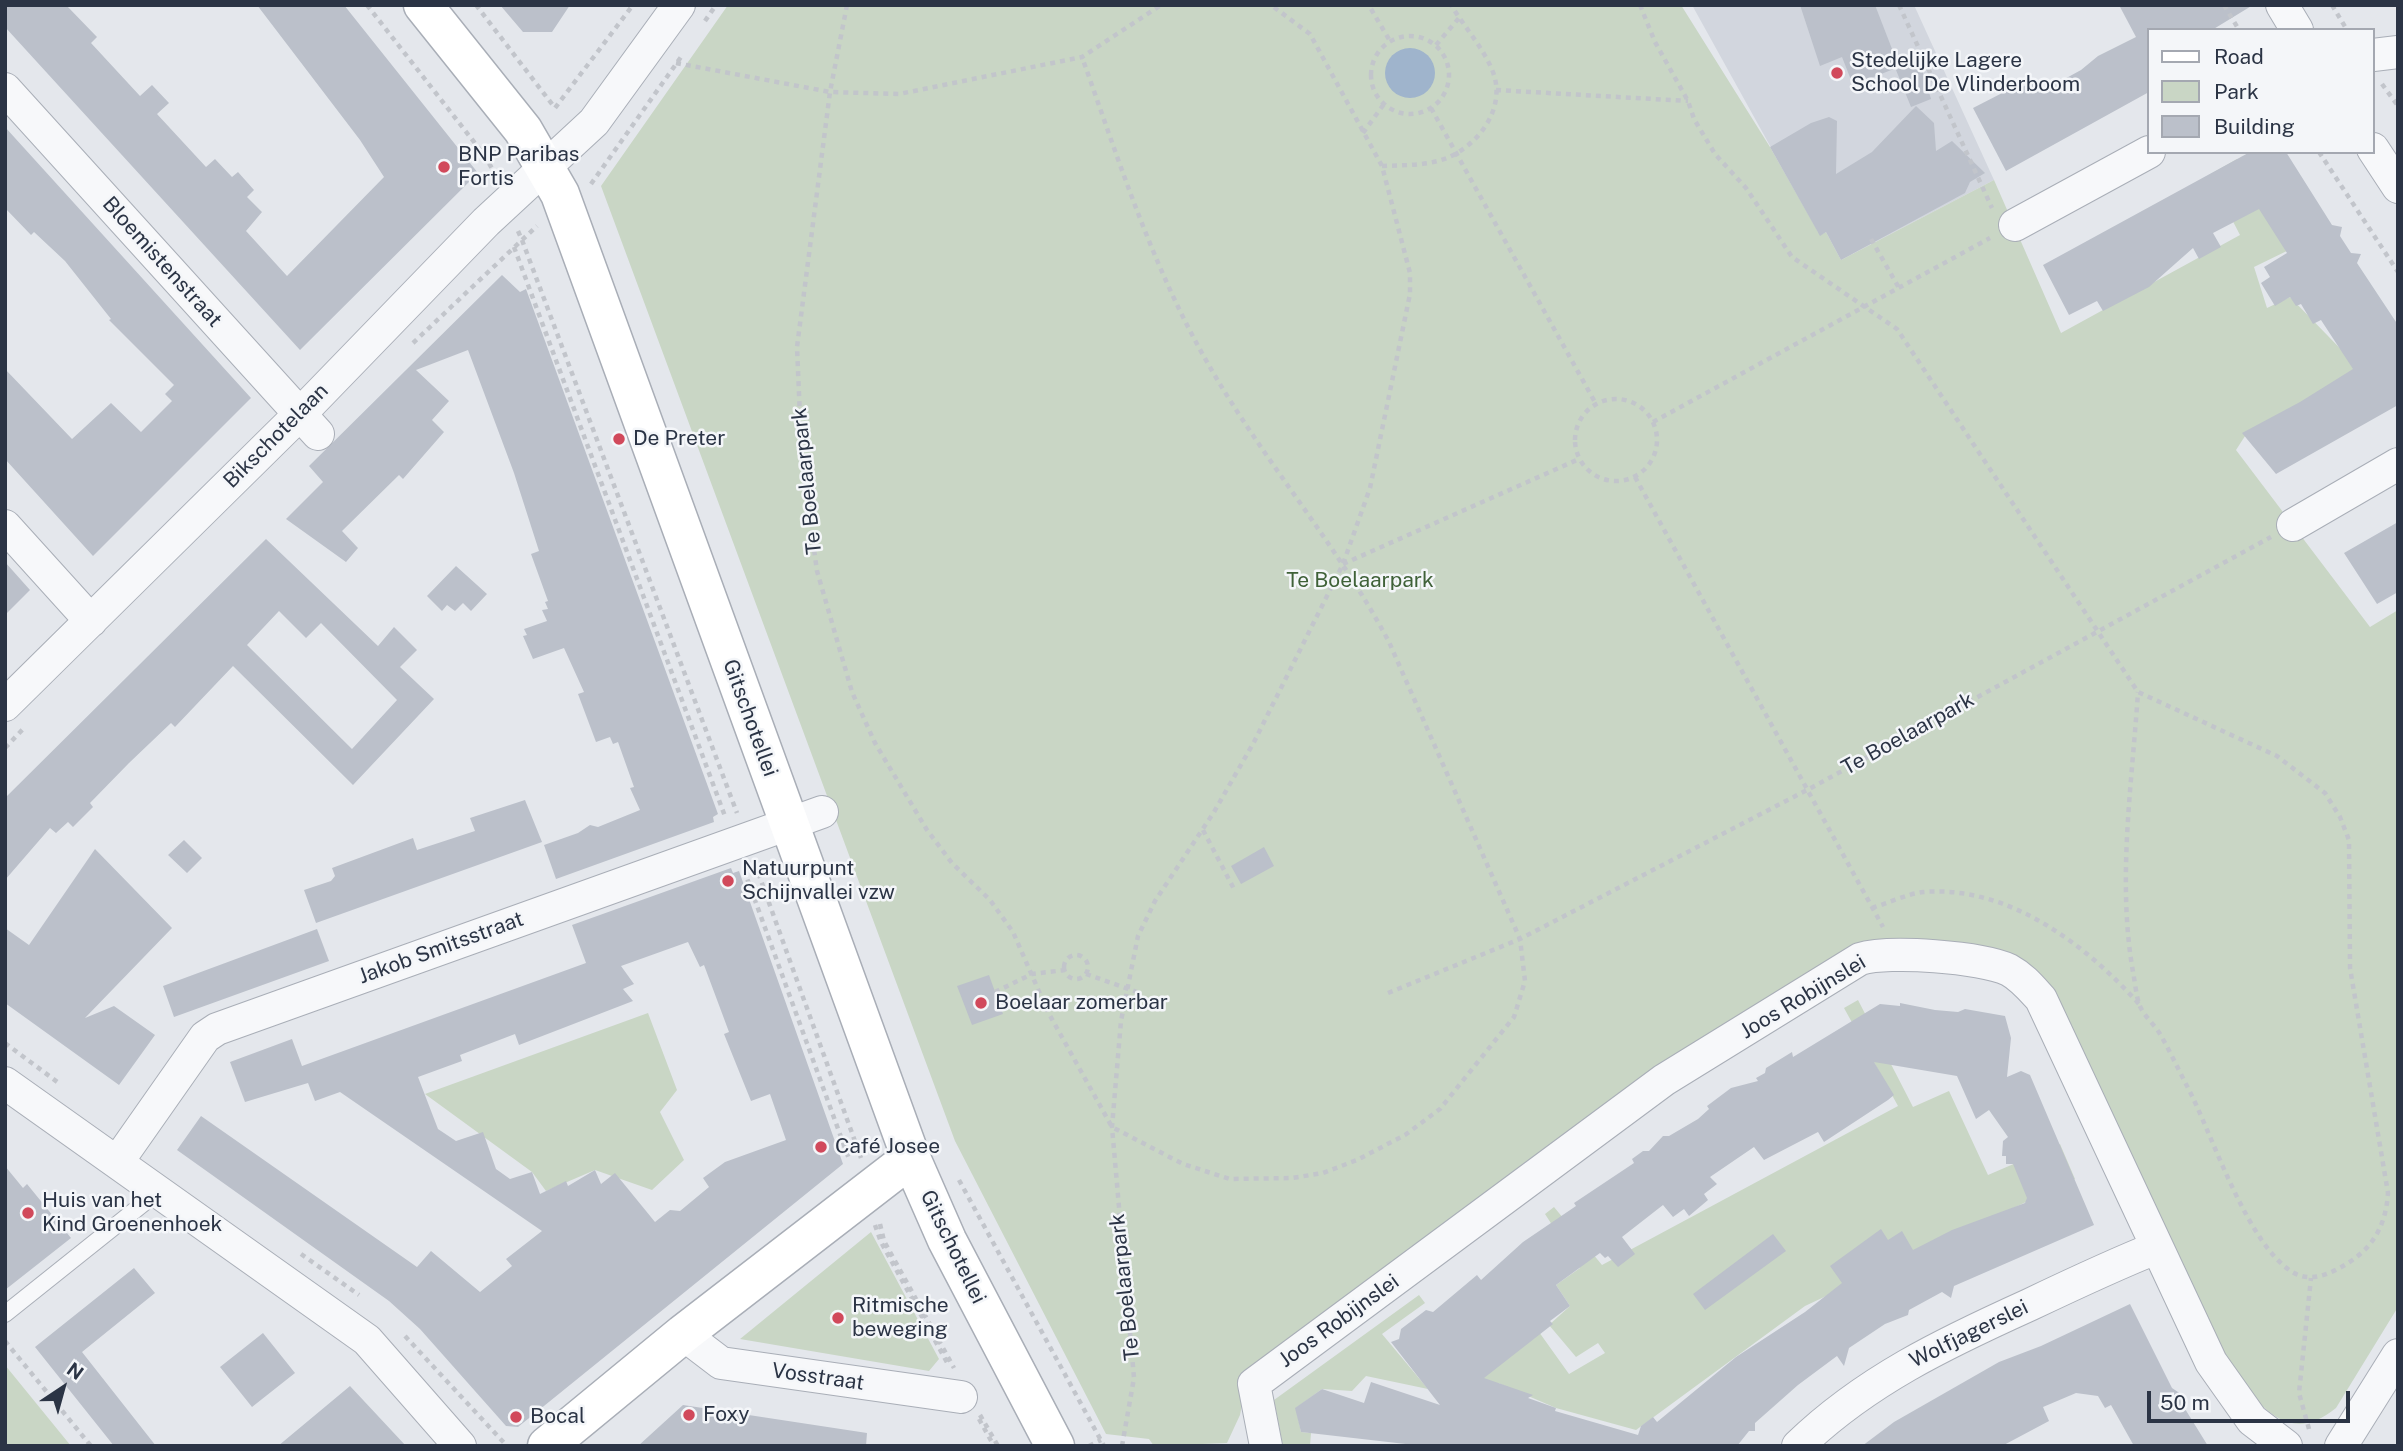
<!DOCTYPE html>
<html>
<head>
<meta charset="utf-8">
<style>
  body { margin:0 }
  #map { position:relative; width:2403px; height:1451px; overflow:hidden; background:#e4e7ec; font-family:"Public Sans",sans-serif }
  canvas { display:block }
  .frame { position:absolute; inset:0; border:7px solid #2b3445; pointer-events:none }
  .legend { position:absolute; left:2147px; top:28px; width:228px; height:126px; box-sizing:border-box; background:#f4f6f9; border:2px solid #a4a8b1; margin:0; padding:9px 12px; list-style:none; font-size:21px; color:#2b3445 }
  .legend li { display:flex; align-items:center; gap:14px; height:35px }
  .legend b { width:35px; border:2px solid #a4a8b1 }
  .north { position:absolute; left:28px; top:1353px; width:70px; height:70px; -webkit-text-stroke:5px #f4f6f9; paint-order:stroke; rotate:36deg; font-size:19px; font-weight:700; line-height:28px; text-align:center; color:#2b3445 }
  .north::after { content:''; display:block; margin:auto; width:24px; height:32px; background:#2b3445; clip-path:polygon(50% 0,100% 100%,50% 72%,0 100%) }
  .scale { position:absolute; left:2147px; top:1391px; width:203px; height:32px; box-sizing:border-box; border:4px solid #2b3445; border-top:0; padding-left:9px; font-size:21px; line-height:24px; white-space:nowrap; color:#2b3445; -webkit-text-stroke:5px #f4f6f9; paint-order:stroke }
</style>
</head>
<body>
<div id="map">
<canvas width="2403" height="1451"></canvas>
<div class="frame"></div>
<ul class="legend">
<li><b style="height:9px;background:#fff"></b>Road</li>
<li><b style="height:19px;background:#c9d6c5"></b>Park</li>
<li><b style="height:19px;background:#bbc0ca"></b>Building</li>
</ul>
<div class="north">N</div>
<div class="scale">50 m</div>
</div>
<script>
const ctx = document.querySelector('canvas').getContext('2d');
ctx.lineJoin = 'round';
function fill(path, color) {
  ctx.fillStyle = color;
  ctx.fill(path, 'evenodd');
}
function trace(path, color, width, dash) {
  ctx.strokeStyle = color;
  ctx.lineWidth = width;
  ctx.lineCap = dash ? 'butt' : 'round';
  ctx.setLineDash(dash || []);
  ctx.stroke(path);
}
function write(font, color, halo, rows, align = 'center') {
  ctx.font = font + ' "Public Sans",sans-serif';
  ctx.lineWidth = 5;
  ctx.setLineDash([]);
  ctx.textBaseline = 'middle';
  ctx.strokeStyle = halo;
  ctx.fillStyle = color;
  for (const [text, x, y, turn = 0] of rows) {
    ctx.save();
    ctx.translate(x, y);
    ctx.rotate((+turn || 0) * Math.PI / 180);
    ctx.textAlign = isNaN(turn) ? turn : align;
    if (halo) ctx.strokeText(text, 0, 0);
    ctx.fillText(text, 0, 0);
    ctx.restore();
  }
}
fill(new Path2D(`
  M1692,5H1914L1994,180L1841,260L1826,232L1820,236Z`), '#d2d6de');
fill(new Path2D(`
  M728,5H1681L1770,147L1820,235L1826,232L1841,260L1994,180L2061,333L2240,235L2209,175L2237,159L2295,247L2254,267L2267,308L2290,297L2367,376L2247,433L2236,450L2370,627L2398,610V1307L2336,1408C2284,1451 2251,1396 2224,1355L2052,996L1899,941L1249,1369L1240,1415L1227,1443L1154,1446L1149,1439L1106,1434L955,1141L601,186Z
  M1858,1000L1913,1107L1949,1091L1988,1175L2060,1144L2075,1179L1805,1306L1636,1430L1556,1408L1498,1383L1428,1389L1366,1376L1352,1391L1322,1389L1296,1408L1301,1432L1311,1433L1310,1446H1283L1274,1400L1419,1295L1425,1303L1382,1334L1428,1389L1539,1332L1569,1374L1605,1353L1598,1343L1576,1357L1549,1325L1570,1306L1556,1285L1580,1268L1545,1214L1554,1207L1602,1265L1898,1106L1844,1008Z
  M648,1013L677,1090L660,1112L684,1160L652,1190L595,1170L546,1191L532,1172L425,1094Z
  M871,1232L939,1359L929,1371L740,1339Z
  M5,1365L71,1446H5Z`), '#c9d6c5');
fill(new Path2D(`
  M1385 73a25 25 0 1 1 50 0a25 25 0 1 1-50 0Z`), '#9fb4cc');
fill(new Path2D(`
  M5,5H66L97,37L91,43L140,96L152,85L169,103L157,114L206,167L215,159L232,177L238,172L254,190L247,197L262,212L246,231L287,276L384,177L360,140L257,5H344L478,173L300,350L5,27Z
  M500,5H570L552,32H523Z
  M1800,5H1875L1899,67L1853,85L1842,57L1820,66Z
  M2119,5H2253L2212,30H2149V92L2006,171L1973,108L2010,89L2012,93L2033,81L2039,93L2081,70L2098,56L2136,37Z
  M1919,60L1931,99L1911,107L1896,70Z
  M1916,106L1934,123L1936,151L1952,141L1985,173L1970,182L1965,193L1841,260L1826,232L1820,236L1770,147L1811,123L1829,117L1837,121L1836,174L1872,152Z
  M5,127L251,398L93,556L5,459V369L72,439L111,403L141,432L172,401L165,394L174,385L109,320L111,319L65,261L34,232L31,235L5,208Z
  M2250,152H2286L2332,225L2342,227L2340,236L2351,253L2361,254L2357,263L2398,325V405L2276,474L2242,433L2300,402L2353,369L2321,320L2313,324L2301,304L2296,306L2290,297L2275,306L2261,283L2270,277L2264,267L2287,253L2259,209L2213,233L2221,247L2199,259L2193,248L2149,287L2103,311L2097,301L2069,315L2043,265Z
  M502,275L520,292L526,289L718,814L713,817L714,822L556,879L544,845L578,833L590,825L598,827L640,810L630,788L634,787L618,742L613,744L610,737L596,742L578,694L584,692L564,648L533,659L523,636L527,635L524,629L547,621L542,610L548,609L545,602L548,601L531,554L539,551L514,473L468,350L416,370L449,401L432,420L444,432L403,479L399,475L342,531L358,548L346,562L286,519L323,482L309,466Z
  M2398,522V592L2377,604L2344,553Z
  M266,539L378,646L394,627L417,650L400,667L434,699L353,785L233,666L175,727L171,723L129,763L90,803L93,807L73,827L68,822L56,833L50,828L5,880V798ZM279,611L306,638L321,623L397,700L352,749L247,645Z
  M5,562L30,590L5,615Z
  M456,566L487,594L471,611L463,603L455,611L447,605L442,611L427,596Z
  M525,800L542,842L316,923L304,890L331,881L335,876L332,868L413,838L417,850L475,831L470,818Z
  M184,840L202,858L187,873L168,855Z
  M1264,847L1274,866L1241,884L1231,866Z
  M95,849L172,928L85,1018L114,1006L155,1035L119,1085L5,1003V928L29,945Z
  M731,868L733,873L739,871L843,1164L518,1427L506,1426L420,1329L389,1301L177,1150L201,1116L417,1267L431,1251L480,1292L512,1266L506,1259L542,1231L340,1092L315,1101L308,1083L245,1102L230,1062L292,1039L302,1066L586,963L572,925ZM688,942L700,967L704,965L729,1032L724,1034L751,1101L770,1094L786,1140L725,1162L703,1178L709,1187L680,1211L670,1210L655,1222L615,1173L601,1184L595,1170L568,1186L566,1181L540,1194L532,1172L510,1179L496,1169L483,1132L456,1141L438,1129L418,1077L462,1061L460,1055L515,1034L519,1045L633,1001L623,989L634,984L621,966Z
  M317,929L329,961L174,1017L163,986Z
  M989,975L1003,1014L972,1025L957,986Z
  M1900,1003L1935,1010L1958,1012L1965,1009L2005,1016L2011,1038L2007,1077L2021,1071L2030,1075L2094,1225L1954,1286L1951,1298L1942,1292L1909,1310L1908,1315L1885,1324L1849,1348L1844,1366L1837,1356L1798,1385L1755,1423V1431H1749L1737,1446H1423L1301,1432L1295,1408L1322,1389L1364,1403L1371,1382L1440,1405L1391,1342L1399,1339L1401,1329L1426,1310L1433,1312L1477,1275L1481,1280L1523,1242L1576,1206L1574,1203L1634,1163L1632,1159L1643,1151H1649L1663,1136H1669L1698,1119L1709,1109L1707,1106L1731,1088L1758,1081L1756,1078L1765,1073L1766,1068L1792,1052L1793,1057L1880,1004L1900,1006ZM1874,1062L1957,1076L1976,1119L1989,1110L2008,1137L2003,1141L2002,1156H2006V1164H2013L2027,1198L2025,1203L1952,1230L1913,1250L1902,1231L1888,1240L1881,1229L1830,1266L1842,1283L1805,1312L1736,1357L1657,1422L1653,1417L1641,1426L1638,1435L1555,1411L1556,1408L1528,1398L1533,1395L1484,1378L1553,1324L1550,1321L1570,1306L1556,1285L1600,1253L1605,1258L1608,1256L1618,1267L1635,1254L1622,1237L1663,1205L1673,1217L1684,1209L1689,1216L1708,1200L1704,1194L1717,1184L1710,1177L1754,1147L1764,1160L1818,1132L1824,1142L1888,1100L1894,1095Z
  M5,1166L23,1188L27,1184L71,1238L5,1290Z
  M1773,1234L1786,1251L1705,1310L1693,1294Z
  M134,1268L155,1293L82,1352L156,1446H114L35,1347Z
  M2130,1304L2172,1388L2181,1394L2182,1404L2208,1446H2134L2111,1405L2105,1408L2098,1396L2076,1393L2043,1407L2049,1421L2002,1446H1862L1894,1422L1999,1362L2041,1346Z
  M263,1333L295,1373L252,1407L220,1367Z
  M350,1386L406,1446H278Z
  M683,1405L867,1433L866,1446H638Z`), '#bbc0ca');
const lane = new Path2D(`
  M5,1314L159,1191`);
const street = new Path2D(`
  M2282,5L2297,30
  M2373,55L2398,52
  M5,89L318,434
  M2373,149L2398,187
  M2015,225L2149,152
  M2293,525L2398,464
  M5,526L91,621
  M5,705L300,414L486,222L594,122L679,5
  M5,1083L367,1340L460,1446
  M118,1161L205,1037L217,1029L822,812
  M683,1334L721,1363L961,1397
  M1266,1446L1254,1384L1664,1080L1860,959C1889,950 1981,957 2009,970C2022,977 2031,988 2041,999L2211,1362L2252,1420L2286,1446
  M1798,1446C1865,1381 1945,1343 2029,1305C2071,1285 2113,1265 2156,1248
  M2341,1446L2398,1355`);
const secondary = new Path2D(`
  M423,5L523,130L560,194L911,1158L947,1240L1055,1446
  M547,1446L683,1334L911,1158`);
trace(lane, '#a9aeb7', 18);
trace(street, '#a9aeb7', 34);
trace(secondary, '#a9aeb7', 41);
trace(new Path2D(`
  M367,5L485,156L495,174
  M476,5L555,108L633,5
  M847,5L830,92L797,347L802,463L817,571L852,692L875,743L927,830L952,863L990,900L1013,932L1048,1012L1112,1127L1183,1164L1230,1179L1292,1178L1323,1173L1357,1160L1405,1135L1440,1109L1514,1017L1525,981L1520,939L1389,642C1337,544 1262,459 1207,362C1152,266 1119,161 1082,57
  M1640,5L1655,42L1688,101L1694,119L1715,154L1746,188L1792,257L1897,329L2138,692L2277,756L2325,793L2340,817L2349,840L2350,968L2388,1193C2386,1223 2375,1246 2348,1263C2332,1273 2312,1283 2294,1273C2247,1246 2212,1133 2187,1086C2178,1069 2170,1051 2160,1034C2154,1024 2143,1015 2139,1004C2136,994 2135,982 2133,972C2117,881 2132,784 2138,692
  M1899,5L1992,208
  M2224,5L2239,30
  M2332,5L2347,30
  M1371,9L1390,41
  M705,21L716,5
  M1371 75a39 39 0 1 1 78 0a39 39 0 1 1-78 0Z
  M1436,45L1459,18
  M676,63L830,92L899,94L1082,57L1161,5
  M2382,84L2398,106
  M1496,90L1688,101
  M1431,108L1596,404
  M1363,133L1384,104
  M2319,152L2398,272
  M485,156L498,147
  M1382,166C1404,165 1426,166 1447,158C1478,145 1505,110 1494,75C1486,51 1465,28 1451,5
  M591,184L681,57
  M518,231L522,240L537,226
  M1871,239L1899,288
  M514,247L726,819
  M413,343L522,240L737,813
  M1575 440a41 41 0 1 1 82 0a41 41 0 1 1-82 0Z
  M1653,422L1990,238
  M1635,477L1883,927
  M1343,564L1579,459
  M5,748L24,728
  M1203,830L1234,889
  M755,864L861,1158
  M744,870L849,1159
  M1872,908C1888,903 1907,894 1923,892C2008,885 2085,944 2139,1004
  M1064 967a12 12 0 1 1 24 0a12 12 0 1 1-24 0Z
  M1086,974L1137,992
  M995,992L1032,974L1065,970
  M1388,993L1520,939L1809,789L2271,537
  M5,1043L60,1084
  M959,1180L1104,1446
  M880,1224L884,1241L954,1368
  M875,1225L881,1242L949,1366
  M301,1254L359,1295
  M405,1336L507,1446
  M5,1341L91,1446
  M980,1415L998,1446
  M979,1419L994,1446
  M2309,1429L2299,1393L2311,1278
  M1089,1446L1101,1440
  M1122,1446L1134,1378L1112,1127L1121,1021L1138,936L1155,901L1214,812L1254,742L1343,564L1370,488L1410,294V273L1382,166L1310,34L1271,5`), '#c2c5cb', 4.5, [5, 5]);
trace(lane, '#f7f8fa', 16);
trace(street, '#f7f8fa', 32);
trace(secondary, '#fff', 38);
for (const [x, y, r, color] of [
  [1837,73,7,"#d1495b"],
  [444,167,7,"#d1495b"],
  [619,439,7,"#d1495b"],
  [728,881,7,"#d1495b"],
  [981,1003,7,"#d1495b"],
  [821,1147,7,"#d1495b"],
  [28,1213,7,"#d1495b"],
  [838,1318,7,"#d1495b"],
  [689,1415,7,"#d1495b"],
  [516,1417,7,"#d1495b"]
]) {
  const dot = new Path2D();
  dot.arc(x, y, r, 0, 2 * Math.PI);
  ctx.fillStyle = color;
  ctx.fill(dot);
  trace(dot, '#f4f6f9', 2.5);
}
write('21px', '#2b3445', '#f4f6f9', [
  ["Stedelijke Lagere",1851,61],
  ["School De Vlinderboom",1851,85],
  ["BNP Paribas",458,155],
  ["Fortis",458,179],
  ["De Preter",633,439],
  ["Natuurpunt",742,869],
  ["Schijnvallei vzw",742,893],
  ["Boelaar zomerbar",995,1003],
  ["Café Josee",835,1147],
  ["Huis van het",42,1201],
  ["Kind Groenenhoek",42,1225],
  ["Ritmische",852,1306],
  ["beweging",852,1330],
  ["Foxy",703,1415],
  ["Bocal",530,1417]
], 'left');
write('21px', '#2b3445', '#f4f6f9', [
  ["Bloemistenstraat",162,262,48],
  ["Bikschotelaan",276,436,-45],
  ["Te Boelaarpark",807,481,-96],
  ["Gitschotellei",750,718,70],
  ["Te Boelaarpark",1908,734,-29],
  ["Jakob Smitsstraat",441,948,-20],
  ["Joos Robijnslei",1803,997,-31],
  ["Gitschotellei",953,1247,64],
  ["Te Boelaarpark",1125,1287,-96],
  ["Joos Robijnslei",1339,1321,-36],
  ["Wolfjagerslei",1969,1334,-26],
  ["Vosstraat",818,1377,8]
]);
write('21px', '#3f6138', '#f4f6f9', [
  ["Te Boelaarpark",1360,581]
]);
</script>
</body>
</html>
